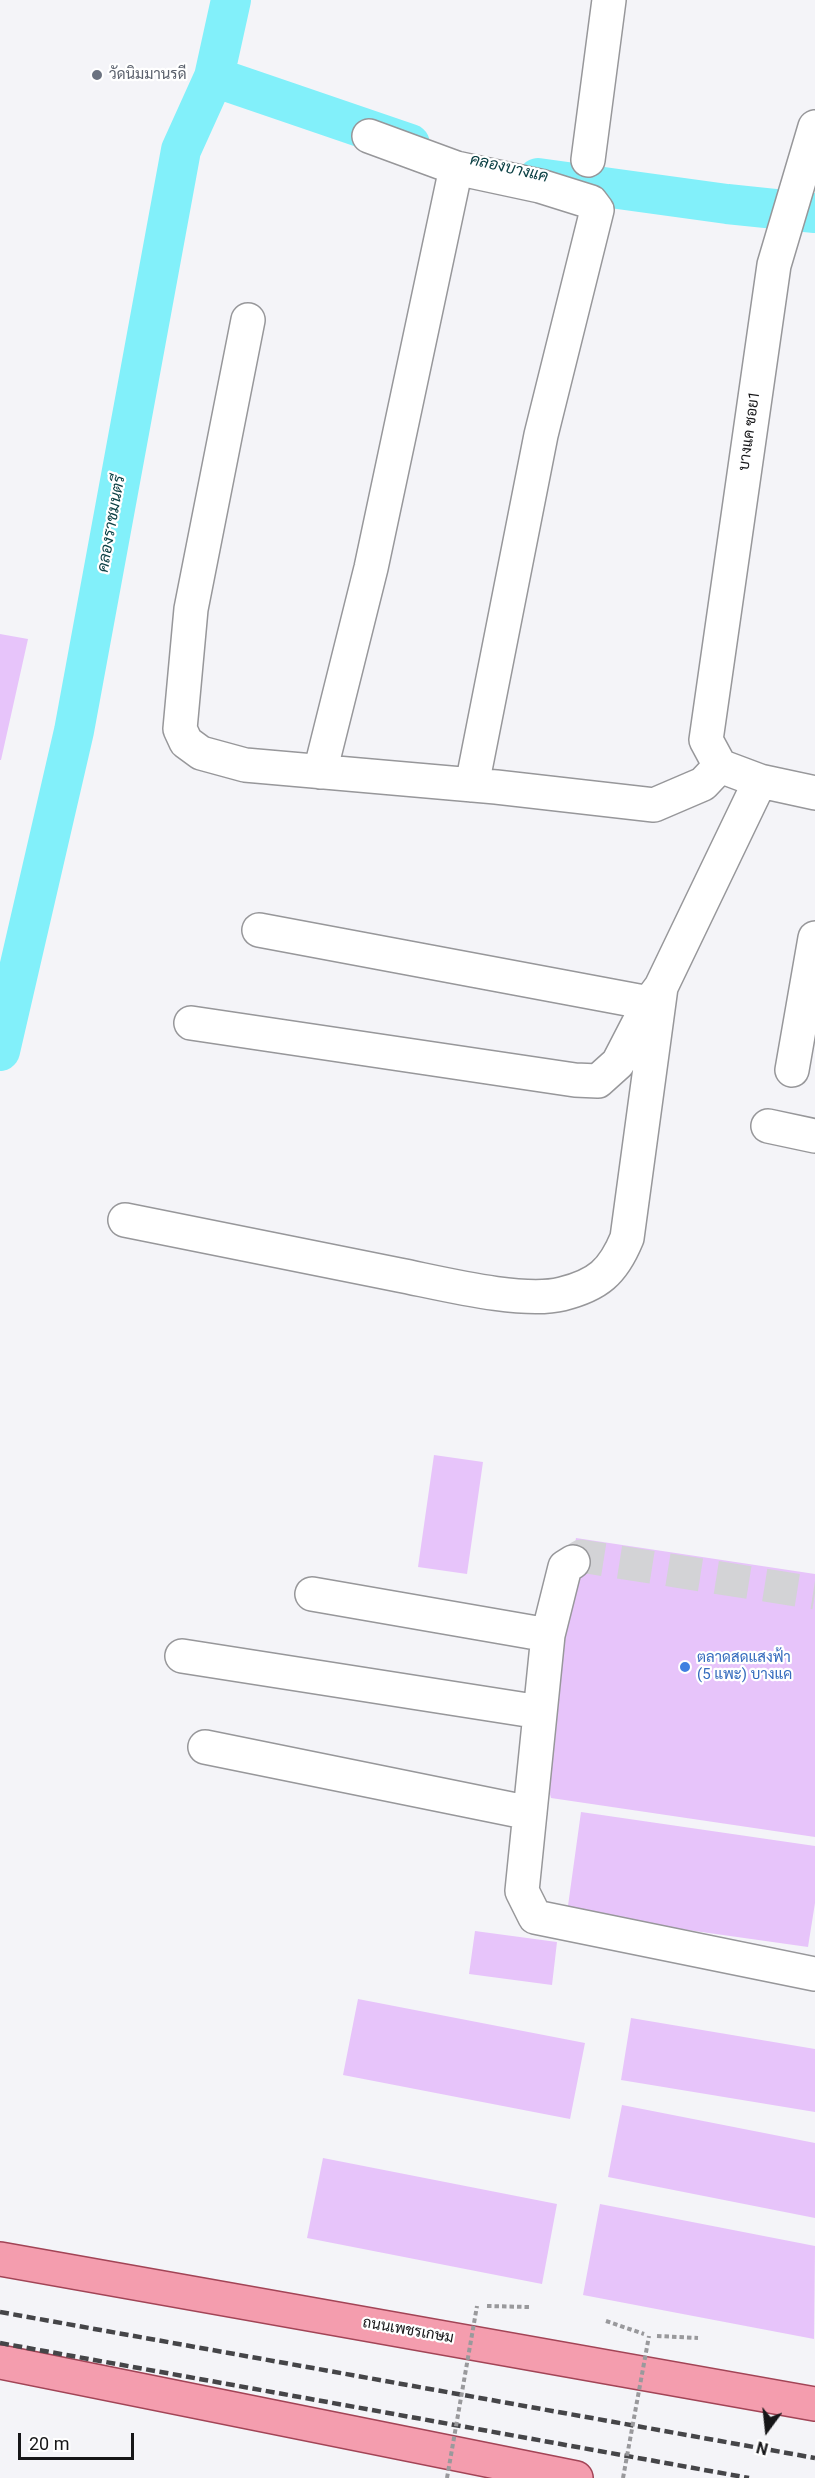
<!DOCTYPE html>
<html>
<head>
<meta charset="utf-8">
<style>
  body { margin:0 }
  #map { position:relative; width:815px; height:2478px; overflow:hidden; background:#f4f4f8; font-family:Roboto,sans-serif }
  canvas { display:block }
  .north { position:absolute; left:737px; top:2400px; width:60px; height:60px; -webkit-text-stroke:4px #fff; paint-order:stroke; rotate:195deg; font-size:16px; font-weight:700; line-height:24px; text-align:center; color:#161618 }
  .north::after { content:''; display:block; margin:auto; width:21px; height:27px; background:#161618; clip-path:polygon(50% 0,100% 100%,50% 72%,0 100%) }
  .scale { position:absolute; left:18px; top:2433px; width:116px; height:27px; box-sizing:border-box; border:3px solid #161618; border-top:0; padding-left:8px; font-size:18px; line-height:21px; white-space:nowrap; color:#161618; -webkit-text-stroke:4px #fff; paint-order:stroke }
</style>
</head>
<body>
<div id="map">
<canvas width="815" height="2478"></canvas>
<div class="north">N</div>
<div class="scale">20 m</div>
</div>
<script>
const ctx = document.querySelector('canvas').getContext('2d');
ctx.lineJoin = 'round';
function trace(path, color, width, dash) {
  ctx.strokeStyle = color;
  ctx.lineWidth = width;
  ctx.lineCap = dash ? 'butt' : 'round';
  ctx.setLineDash(dash || []);
  ctx.stroke(path);
}
function fill(path, color) {
  ctx.fillStyle = color;
  ctx.fill(path, 'evenodd');
}
function write(font, color, halo, rows, align = 'center') {
  ctx.font = font + ' Roboto,Sarabun,sans-serif';
  ctx.lineWidth = 4.5;
  ctx.setLineDash([]);
  ctx.textBaseline = 'middle';
  ctx.strokeStyle = halo;
  ctx.fillStyle = color;
  for (const [text, x, y, turn = 0] of rows) {
    ctx.save();
    ctx.translate(x, y);
    ctx.rotate((+turn || 0) * Math.PI / 180);
    ctx.textAlign = isNaN(turn) ? turn : align;
    if (halo) ctx.strokeText(text, 0, 0);
    ctx.fillText(text, 0, 0);
    ctx.restore();
  }
}
trace(new Path2D(`
  M214,77L410,144
  M538,178L727,204L815,213
  M0,1051L74,731L181,150L214,77L231,0`), '#82f0fa', 40);
fill(new Path2D(`
  M0,634L28,639L1,760H0Z
  M434,1455L483,1462L467,1574L418,1567Z
  M576,1538L815,1574V1837L551,1798L541,1761Z
  M581,1812L815,1846V1903L808,1947L567,1913Z
  M475,1931L557,1942L552,1985L469,1974Z
  M358,1999L585,2043L570,2119L343,2075Z
  M631,2018L815,2049V2112L621,2080Z
  M622,2105L815,2143V2218L608,2177Z
  M323,2158L557,2204L542,2284L307,2238Z
  M600,2204L815,2246L814,2339L583,2295Z`), '#e7c4fa');
trace(new Path2D(`
  M573,1562L581,1556L815,1593`), '#d3d3d6', 33, [33, 16]);
const minor = new Path2D(`
  M815,127L774,265L706,740L720,766L760,781L815,793
  M369,136L456,168L540,186L591,202L597,210L541,435L472,785
  M588,160L609,0
  M248,320L191,609L180,729L186,742L201,753L245,765L496,787L654,805L703,784L720,766
  M320,772L371,568L456,168
  M259,930L649,1003
  M191,1023L575,1080L598,1081L618,1063L649,1003L661,987L760,781
  M792,1070L815,938
  M768,1126L815,1136
  M125,1220C216,1238 308,1257 399,1275C440,1283 522,1304 562,1294C598,1285 613,1272 627,1238L661,987
  M573,1562L565,1567L548,1635L522,1891L535,1917L815,1974
  M312,1594L548,1635
  M182,1656L540,1712
  M205,1747L530,1813`);
const major = new Path2D(`
  M0,2259L815,2404
  M0,2362L576,2478`);
trace(minor, '#97979a', 36);
trace(major, '#a24456', 36);
trace(new Path2D(`
  M487,2306L529,2307
  M606,2321L644,2334
  M657,2336L698,2338`), '#99999c', 4, [4.5, 3]);
trace(minor, '#fff', 33);
trace(major, '#f49dae', 33);
trace(new Path2D(`
  M0,2312L815,2458
  M0,2343L749,2478`), '#454548', 4.5, [9, 4.5]);
trace(new Path2D(`
  M447,2478L477,2306
  M623,2478L649,2336`), '#99999c', 4, [4.5, 3]);
for (const [x, y, r, color] of [
  [97,75,6,"#6b7280"],
  [685,1667,6,"#3f7fe0"]
]) {
  const dot = new Path2D();
  dot.arc(x, y, r, 0, 2 * Math.PI);
  ctx.fillStyle = color;
  ctx.fill(dot);
  trace(dot, '#fff', 2);
}
write('15px', '#5b616d', '#fff', [
  ["วัดนิมมานรดี",109,75]
], 'left');
write('15px', '#161618', '#fff', [
  ["บางแค ซอย1",750,431,-82],
  ["ถนนเพชรเกษม",408,2331,10]
]);
write('15px', '#366cbe', '#fff', [
  ["ตลาดสดแสงฟ้า",697,1658],
  ["(5 แพะ) บางแค",697,1675]
], 'left');
write('italic 16px', '#0c4145', '#fff', [
  ["คลองบางแค",509,169,13],
  ["คลองราชมนตรี",112,524,-80]
]);
</script>
</body>
</html>
